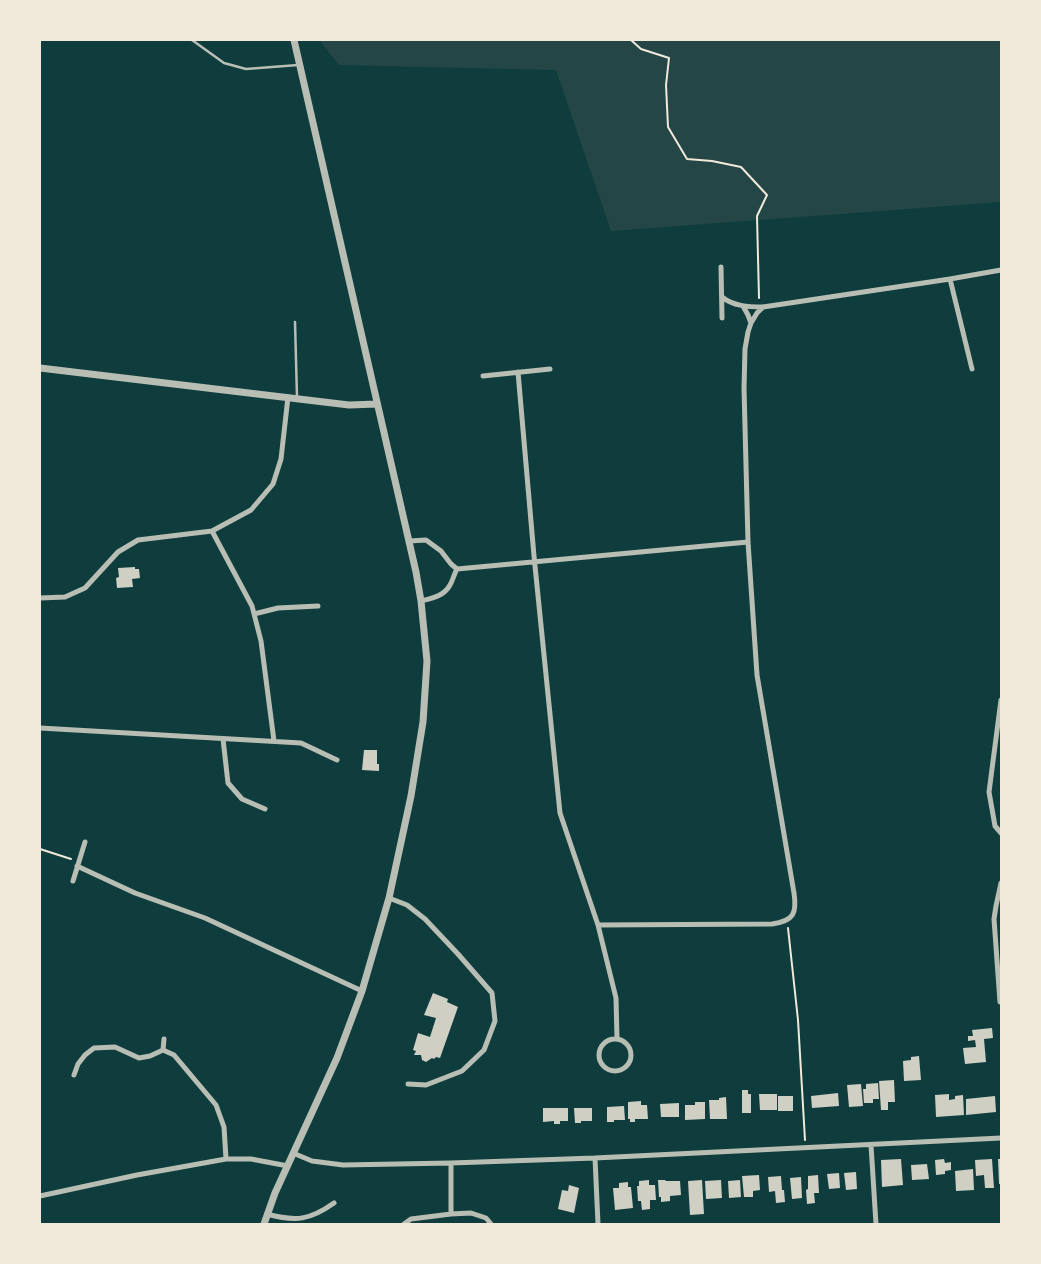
<!DOCTYPE html>
<html>
<head>
<meta charset="utf-8">
<style>
  body { margin:0 }
  #map { position:relative; width:1041px; height:1264px; overflow:hidden; background:#0f3d3e; font-family:Manrope,sans-serif }
  canvas { display:block }
  .frame { position:absolute; inset:0; border:41px solid #f1e9da; pointer-events:none }
</style>
</head>
<body>
<div id="map">
<canvas width="1041" height="1264"></canvas>
<div class="frame"></div>
</div>
<script>
const ctx = document.querySelector('canvas').getContext('2d');
ctx.lineJoin = 'round';
function fill(path, color) {
  ctx.fillStyle = color;
  ctx.fill(path, 'evenodd');
}
function trace(path, color, width, dash) {
  ctx.strokeStyle = color;
  ctx.lineWidth = width;
  ctx.lineCap = dash ? 'butt' : 'round';
  ctx.setLineDash(dash || []);
  ctx.stroke(path);
}
fill(new Path2D(`
  M319,40H1001V202L611,231L556,70L339,65Z`), '#244646');
fill(new Path2D(`
  M135,567V569H139L140,578L132,579L133,587L117,588L116,578L119,577L118,568Z
  M364,750H377V764H379V771L362,770Z
  M433,993L448,999L447,1002L458,1007L440,1058L436,1057L434,1059L432,1058L426,1062L422,1060L421,1055H414L416,1051L413,1050L418,1033L430,1037L436,1018L424,1015Z
  M992,1028L993,1038L984,1039L986,1062L965,1064L963,1048L976,1047L975,1040L968,1041V1036H973L972,1030Z
  M919,1056L921,1080L904,1081L903,1061L911,1060V1057Z
  M894,1080L895,1102H888V1110H881L879,1081Z
  M878,1083L879,1099H873V1103H864L863,1089H866V1084Z
  M861,1084L863,1106L849,1107L847,1085Z
  M742,1090H748V1094H751V1113H742Z
  M838,1093L839,1106L812,1108L811,1096Z
  M759,1094H777V1110H760Z
  M949,1094V1100L955,1099V1096L963,1095L964,1115L936,1117L935,1095Z
  M778,1096H793V1111H778Z
  M995,1096L996,1112L966,1115V1099Z
  M726,1097L727,1119H710L709,1100H719V1098Z
  M641,1101V1105H647L648,1119H635V1122H630V1119H628V1102Z
  M695,1102H705V1119L685,1120V1105H695Z
  M679,1103V1117H661L660,1104Z
  M624,1106L625,1120H614V1122H607V1107Z
  M543,1108H568V1121H560V1124H554V1121L543,1122Z
  M574,1108H592V1121H581V1123H575Z
  M901,1159L903,1185L882,1187L881,1160Z
  M944,1159L945,1163L951,1162V1170L945,1171V1174L936,1175L935,1160Z
  M992,1159L994,1188H985L984,1175L976,1176L975,1160Z
  M998,1159H1001V1184H999Z
  M927,1164L929,1179L912,1180L911,1165Z
  M973,1169L974,1190L956,1191L955,1171Z
  M856,1172L857,1189L846,1190L844,1173Z
  M839,1173L840,1188L829,1189L827,1174Z
  M759,1175L760,1190L753,1191V1197H744L742,1176Z
  M818,1175L819,1193H814L815,1203L807,1204L806,1190L808,1189V1176Z
  M781,1176L782,1190H784L785,1202L776,1203L775,1191L769,1192L768,1177Z
  M801,1177L802,1198L792,1199L790,1178Z
  M649,1180V1185H655L656,1200H650V1209L642,1210L641,1201H638L637,1186H639V1181Z
  M658,1180H665L666,1181H680L681,1195L670,1196V1201L661,1202V1197H659Z
  M702,1180L704,1214L690,1215L688,1181Z
  M721,1180L722,1198L706,1199L705,1181Z
  M740,1180L741,1197L729,1198L728,1181Z
  M628,1182V1187H631L633,1208L615,1210L613,1188H619V1183Z
  M569,1185L579,1188L574,1213L558,1209L562,1190L568,1191Z`), '#cfcfc3');
trace(new Path2D(`
  M631,40L641,49L669,58L666,85L668,127L687,159L712,161L741,167L767,195L757,216L759,298
  M40,849L71,859
  M788,928L798,1020L805,1140`), '#f1e9da', 2);
trace(new Path2D(`
  M192,40L224,63L246,69L298,65
  M295,322L297,397`), '#b8beb3', 2.5);
trace(new Path2D(`
  M721,267L722,318
  M950,279L972,369
  M722,297C733,306 748,307 763,307L950,279L1001,270
  M743,306L748,315L751,323
  M518,372L534,556L560,813L598,925L616,998L617,1039
  M483,376L550,369
  M212,531L252,606L261,641L274,741
  M409,541L426,540L441,551L451,564L457,569L748,542
  M40,598L65,597L85,588L118,552L138,540L212,531L251,510L273,484L281,459L288,397
  M421,601C433,598 444,596 450,585C453,580 454,574 457,569
  M254,614L278,608L318,606
  M1001,700L989,792L995,826L1001,833
  M40,728L301,743L337,760
  M223,739L228,783L242,799L265,809
  M77,866L135,893L205,918L362,991
  M73,881L85,842
  M389,898L407,905L425,919L458,954L492,993L495,1021L484,1050L462,1071L426,1085L408,1084
  M598,925L772,924C794,921 797,913 794,893L757,675L748,542L744,388L745,349L748,332L751,323L757,313L763,307
  M1000,1002L994,919L996,906L1001,883
  M599 1055a16 16 0 1 1 32 0a16 16 0 1 1-32 0Z
  M163,1050L164,1039
  M74,1075L78,1064L85,1055L94,1048L115,1047L139,1058L150,1056L163,1050L174,1055L216,1105L224,1127L226,1159
  M871,1145L876,1224
  M293,1153L312,1161L343,1165L451,1163L595,1158L1001,1138
  M595,1158L598,1224
  M451,1163V1214
  M40,1196L137,1175L226,1159H251L288,1166
  M267,1214C296,1222 310,1220 334,1203
  M404,1224L411,1219L451,1214L471,1213L486,1218L491,1224`), '#b8beb3', 5);
trace(new Path2D(`
  M40,368L349,405L377,404
  M264,1224L275,1193L337,1058L362,991L389,898L411,796L423,722L427,661L421,601L416,572L294,40`), '#b8beb3', 7);
</script>
</body>
</html>
